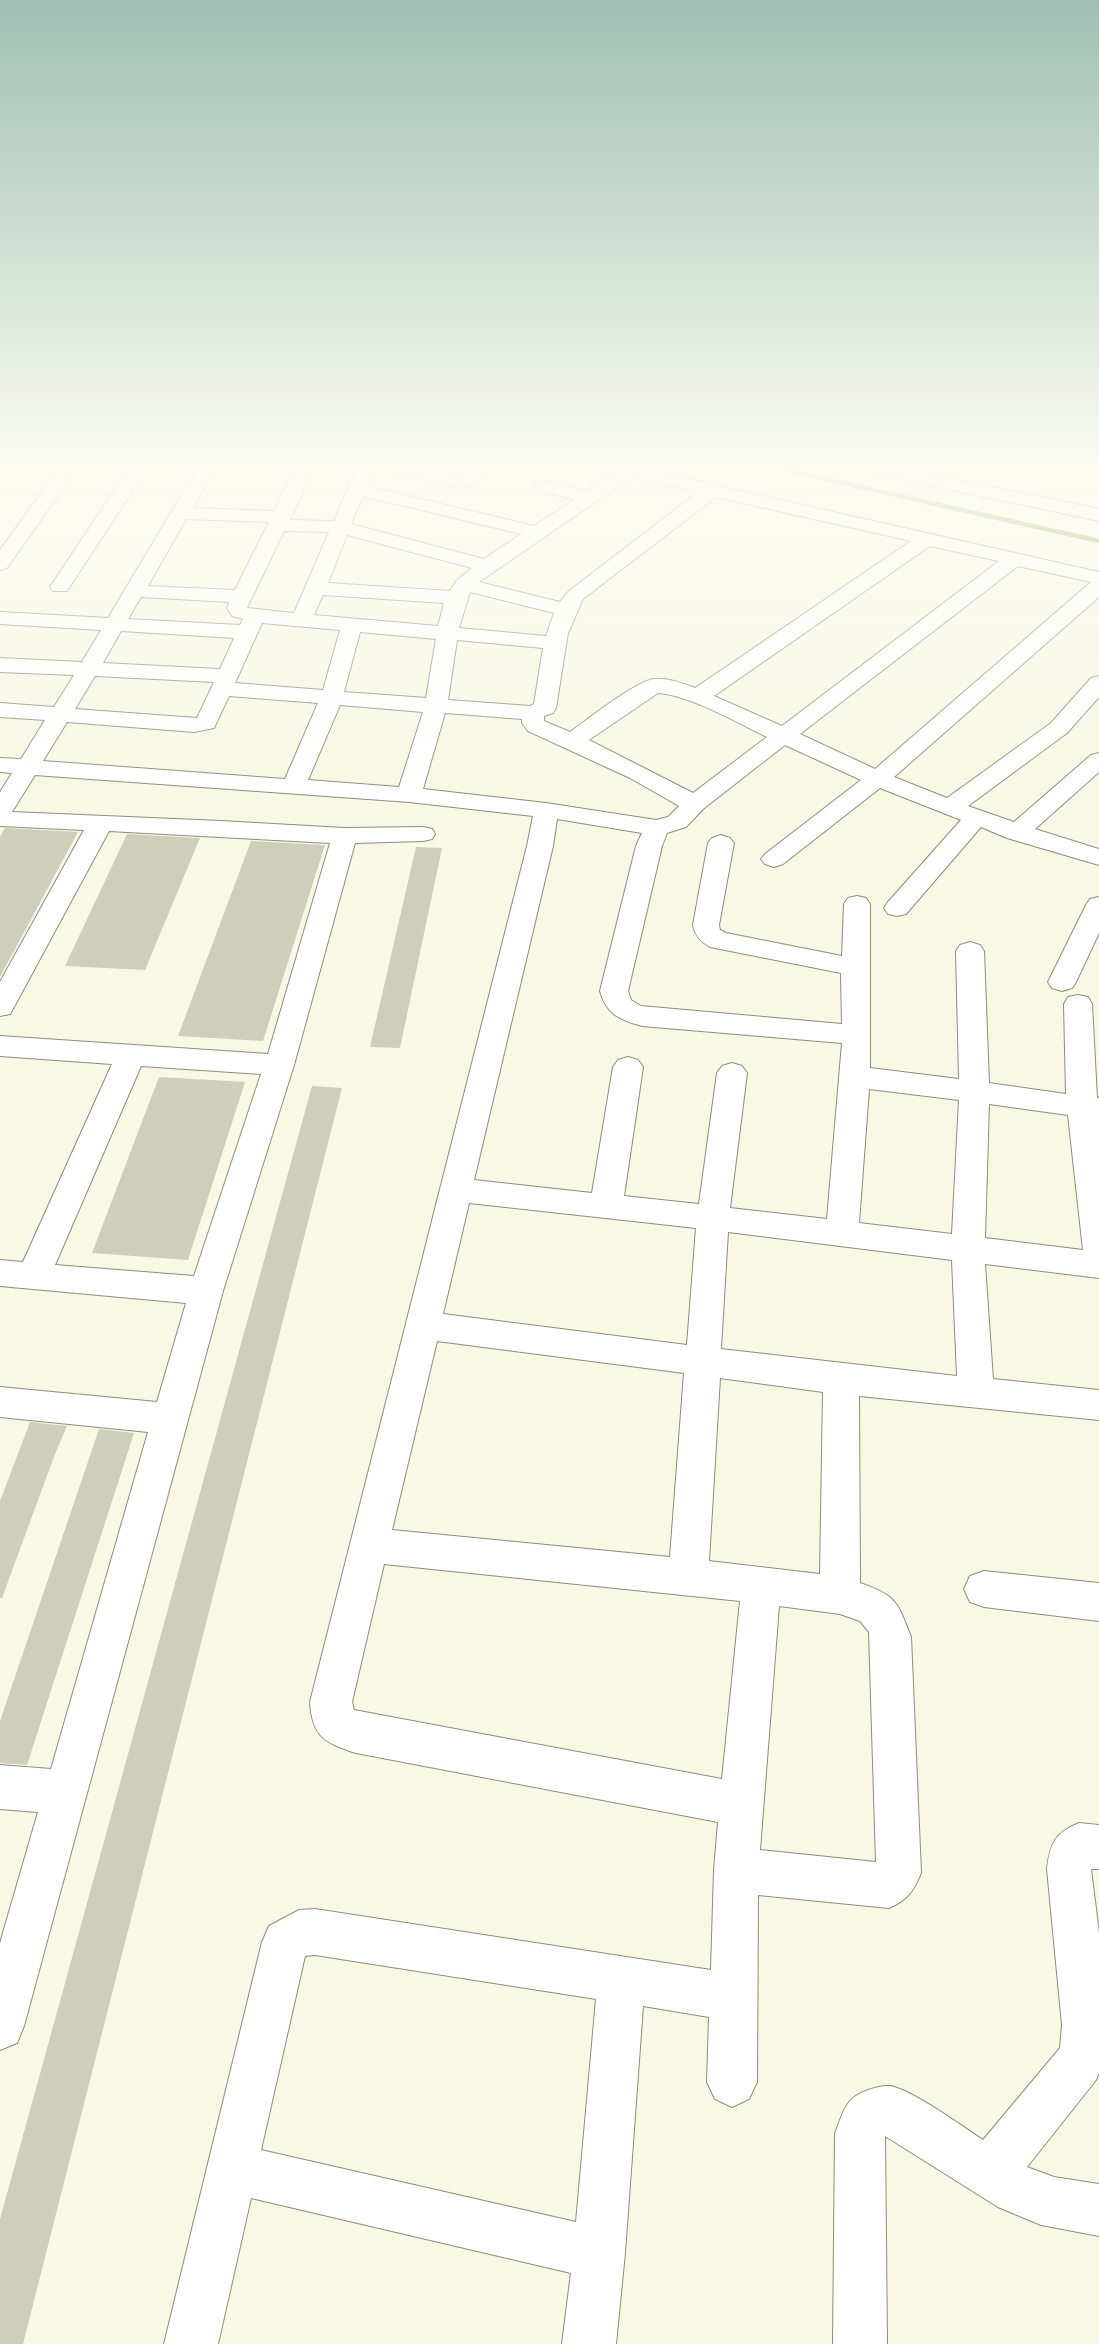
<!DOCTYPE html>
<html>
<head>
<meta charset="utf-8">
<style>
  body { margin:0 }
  canvas { display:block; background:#f8f8e4 }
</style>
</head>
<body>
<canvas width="1099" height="2344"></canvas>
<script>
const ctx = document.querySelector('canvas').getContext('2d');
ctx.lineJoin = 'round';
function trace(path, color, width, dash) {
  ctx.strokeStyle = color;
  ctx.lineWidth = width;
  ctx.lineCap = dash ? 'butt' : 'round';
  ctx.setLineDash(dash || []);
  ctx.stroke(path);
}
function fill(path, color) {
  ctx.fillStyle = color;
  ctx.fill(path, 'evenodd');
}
trace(new Path2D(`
  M759,464L1099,541`), '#9a974b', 4.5);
fill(new Path2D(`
  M5,828L78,832L0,977V837Z
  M127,834L200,838L145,970L65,966Z
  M251,841L325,845L263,1041L178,1036Z
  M416,847L442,848L400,1048L370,1047Z
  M159,1077L245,1082L188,1260L92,1253Z
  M312,1086L342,1088L23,2344H0V2219Z
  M30,1422L67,1426L55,1454L2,1598H0V1501Z
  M99,1429L134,1433L27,1765L0,1763V1721Z`), '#cecebb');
const minor = new Path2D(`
  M62,464H80L7,568L0,570V550Z
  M132,464H150L67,591H53L50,587Z
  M200,464H218L193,508L274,511L297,464H315L290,520L334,521L358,464H401L460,477L481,464H502L477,484L460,488L374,469L367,486L534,526L574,500L537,489L534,485L537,481L543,480L586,491L614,473L591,468L588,464H621L1099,572V597L894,777L947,798L1051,723L1091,678L1099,676V697L1067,733L968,806L1014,822L1091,755L1099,753V772L1035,829L1099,849V865L1007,838L981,827L906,914L897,916L888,914L884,908L888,902L961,820L880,788L783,864L774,867L765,864L761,859L765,854L861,780L785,745L703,809L686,827L667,833L662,846L628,991L631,1000L641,1006L842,1024L841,973L710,947C701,942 695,936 693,925L708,843L712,838L721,835L730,838L734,843L719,925L720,930L726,933L842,956L844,904L848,898L857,896L866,898L870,904V1068L959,1079L956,951L960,945L970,942L980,945L984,951L989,1083L1066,1094L1064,1004L1068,997L1078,995L1088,997L1092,1004L1097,1098H1099V1278L985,1264L993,1379L1099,1390V1420L859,1396L860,1583C897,1596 897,1601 911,1637L921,1873C914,1891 907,1900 889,1908L758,1895L757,2082L749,2099L732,2107L715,2099L707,2082L709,2017L643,2006L625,2253L616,2344H562L571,2273L251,2198L218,2344H164L262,1942L269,1926L299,1910L315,1909L711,1970L714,1870L718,1822L356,1753C325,1743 312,1737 310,1702L527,846L533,816L409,802L35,775L12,812L221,821L344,828L423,827L432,829L435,834L432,839L423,841L355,843L294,1065L223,1291L24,2026L17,2043L0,2050V1943L38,1812L0,1809V1765L51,1769L148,1432L0,1417V1387L157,1402L186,1303L0,1286V1260L23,1262L112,1064L0,1056V1036L268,1054L330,843L109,831L14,1007L10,1014L0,1016V982L84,830L0,826V792L12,773L0,772V758L21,759L45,720L0,717V703L54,707L74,675L0,672V658L82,662L101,630L0,624V612L108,618ZM632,477L698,492L569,591L560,602L479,582ZM363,496L521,534L484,559L351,524ZM716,497L911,541L695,688C682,683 668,678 654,679C636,681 587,720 570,732L544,721V716L553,713L556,708L568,633L583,599ZM186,519L269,522L235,590L148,586ZM284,531L329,532L294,613L247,608ZM347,535L472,568L457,580L450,591L328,583ZM930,546L999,561L782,726L714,696ZM1018,566L1091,582L875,769L800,734ZM470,592L554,613L546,636L459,628ZM323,595L444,603L438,626L314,615ZM141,597L229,602L227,608L232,616L243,619L240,625L128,619ZM262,623L340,630L323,690L235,683ZM121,631L234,638L220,669L103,663ZM360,632L436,639L426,698L344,692ZM457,640L543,648L534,704L530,706L448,700ZM95,676L214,682L197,718L75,709ZM658,693C689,695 738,723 767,737L693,793L589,740ZM229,696L318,703L285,779L43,761L67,722L194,732L214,728ZM340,705L423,712L399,787L308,780ZM445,713L522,719V723L528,731L630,778L679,806L668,817L656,820L546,803L423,789ZM557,819L642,833L636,846L600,991C606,1014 620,1020 642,1026L842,1043L827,1219L730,1208L747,1073L742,1066L732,1063L722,1066L717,1073L699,1204L624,1196L643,1067L638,1060L628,1057L618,1060L613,1067L592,1193L474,1180L553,846ZM141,1066L261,1074L194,1276L55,1265ZM869,1089L959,1100L952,1234L859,1223ZM989,1104L1068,1115L1083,1250L985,1238ZM469,1203L696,1228L687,1345L443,1314ZM728,1232L952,1260L957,1376L721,1349ZM437,1341L684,1373L670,1557L392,1530ZM720,1378L823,1392L820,1574L709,1561ZM384,1564L740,1601L722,1779L354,1710L352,1702ZM779,1606L840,1614L860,1621L869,1632L876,1862L760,1850ZM315,1955L596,1999L576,2222L261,2150L305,1956Z
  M845,464H880L1099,509V521L854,469L848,468Z
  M1099,897V933L1076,982L1072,988L1062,991L1052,988L1048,982L1086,905L1090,899Z
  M984,1571L1099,1583V1621L984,1607L970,1602L964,1589L970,1576Z
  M1079,1823L1099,1825V1869H1091L1099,1933V2073L1096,2080L1027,2167L1054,2177L1099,2184V2236L1041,2225L998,2207L885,2136L887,2344H833L835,2134C839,2123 843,2108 851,2100C858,2092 879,2085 890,2086C911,2089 963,2127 983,2140L1060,2048L1062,2025L1047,1869C1050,1843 1055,1833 1079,1823Z`);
trace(minor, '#8d8d7c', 2);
fill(minor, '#fff');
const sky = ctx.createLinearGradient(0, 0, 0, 792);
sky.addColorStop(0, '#a0bfb4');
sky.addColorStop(0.59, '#fcfcf3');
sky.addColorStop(1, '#fcfcf300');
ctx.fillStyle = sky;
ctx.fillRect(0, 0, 1099, 792);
</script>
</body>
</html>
